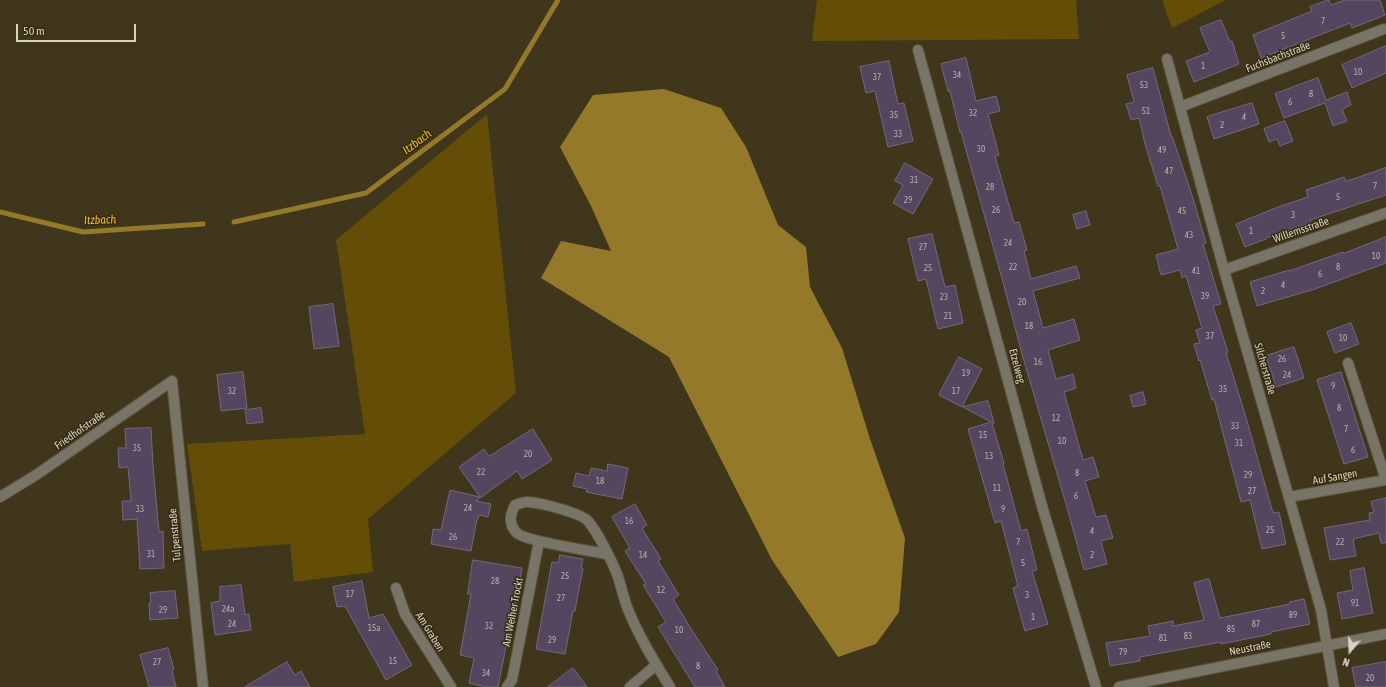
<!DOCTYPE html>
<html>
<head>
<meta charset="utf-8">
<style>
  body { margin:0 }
  #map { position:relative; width:1386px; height:687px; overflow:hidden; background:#3f361b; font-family:"Asap Condensed",sans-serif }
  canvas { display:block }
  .north { position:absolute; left:1330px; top:631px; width:40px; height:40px; -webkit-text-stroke:3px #352b11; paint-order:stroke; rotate:199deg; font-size:11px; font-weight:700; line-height:16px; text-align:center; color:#d8d2c3 }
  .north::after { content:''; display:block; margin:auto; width:14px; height:18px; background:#d8d2c3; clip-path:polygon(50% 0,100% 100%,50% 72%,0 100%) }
  .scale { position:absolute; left:16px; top:24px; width:120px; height:18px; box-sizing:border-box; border:2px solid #d8d2c3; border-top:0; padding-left:5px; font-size:12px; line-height:14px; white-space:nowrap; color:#d8d2c3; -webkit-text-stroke:3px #352b11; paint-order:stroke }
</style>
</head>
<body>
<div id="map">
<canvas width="1386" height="687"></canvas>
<div class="north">N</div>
<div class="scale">50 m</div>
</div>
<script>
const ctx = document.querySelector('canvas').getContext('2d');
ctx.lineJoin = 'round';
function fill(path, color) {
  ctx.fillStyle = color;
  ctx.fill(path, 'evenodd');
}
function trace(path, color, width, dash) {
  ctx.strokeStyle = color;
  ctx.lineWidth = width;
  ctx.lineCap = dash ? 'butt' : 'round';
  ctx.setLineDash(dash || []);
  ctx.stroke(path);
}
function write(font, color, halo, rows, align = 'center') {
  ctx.font = font + ' "Asap Condensed",sans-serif';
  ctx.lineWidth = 3;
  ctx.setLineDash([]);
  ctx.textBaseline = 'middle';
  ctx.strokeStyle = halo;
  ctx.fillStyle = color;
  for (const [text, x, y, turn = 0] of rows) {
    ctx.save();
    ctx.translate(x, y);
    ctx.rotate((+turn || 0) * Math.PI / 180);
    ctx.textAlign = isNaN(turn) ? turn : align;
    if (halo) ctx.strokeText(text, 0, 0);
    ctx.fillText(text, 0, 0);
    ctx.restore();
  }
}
fill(new Path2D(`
  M817,0H1076L1079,39L812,41Z
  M1162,0H1226L1172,28Z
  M487,114L516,393L368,519L373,572L294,582L290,544L202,551L187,444L365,434L336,240Z`), '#644e07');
fill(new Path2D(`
  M664,89L721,108L746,147L778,225L806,247L810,287L842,348L870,439L905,538L899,612L876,644L838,657L772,560L669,357L541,278L561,241L611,251L591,206L560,147L593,95Z`), '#937929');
trace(new Path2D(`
  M0,212L83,232L203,224
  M234,222L366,193L505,89L558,0`), '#937929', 5);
const building = new Path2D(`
  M1328,0H1329L1331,5L1345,0H1380L1385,15L1352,28L1350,23L1261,58L1253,35L1312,11L1310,7Z
  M1221,20L1230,42L1232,41L1239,64L1194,82L1186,61L1210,52L1200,28Z
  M1386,46V73L1352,88L1342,65Z
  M966,58L976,101L996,96L1000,111L988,114L999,155L995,156L1014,223L1019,222L1027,250L1024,251L1031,279L1076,266L1080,278L1033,291L1043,328L1074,319L1080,340L1048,350L1056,379L1073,374L1076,388L1064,392L1083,460L1093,457L1099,477L1085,481L1096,517L1106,515L1113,538L1101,541L1107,564L1084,570L1068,511L1022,354L1003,282L961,132H960L950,91H948L941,64Z
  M889,61L898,104L904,103L913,141L888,147L875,91L866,93L860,67Z
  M1153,68L1171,136H1172L1192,195L1206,243L1203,244L1221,304L1213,306L1228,352L1226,353L1245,414L1273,513L1279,512L1286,544L1262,549L1250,500L1241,502L1214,399L1212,400L1200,360L1199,361L1194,344L1200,343L1196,330L1202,328L1186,276L1182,278L1180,270L1161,275L1156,255L1178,249L1160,186H1158L1145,144L1139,118L1131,120L1126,104L1134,102L1127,75Z
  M1318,78L1326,100L1347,92L1351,105L1342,109L1347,121L1333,126L1325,103L1284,118L1275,94Z
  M1252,103L1259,124L1214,139L1207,117Z
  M1285,121L1293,141L1280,146L1277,139L1269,142L1264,129Z
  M905,163L933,179L913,214L893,203L903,185L895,181Z
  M1386,168V195L1310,220L1311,223L1266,238V239L1245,247L1236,224L1278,207L1308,197L1306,190L1344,177L1346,181Z
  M1086,211L1090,225L1077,229L1073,215Z
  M932,234L945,287L955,285L963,323L938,329L926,279L918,281L908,239Z
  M1386,237V263L1315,289L1257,306L1250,282L1289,270V271L1343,252L1344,253Z
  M333,304L339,346L314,349L309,307Z
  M1351,323L1359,344L1335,353L1327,332Z
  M1294,347L1304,378L1276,387L1266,356Z
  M959,357L982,369L962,407L939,395Z
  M243,372L247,408L221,411L217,375Z
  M1341,372L1368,457L1344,464L1317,380Z
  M1143,392L1146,404L1133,407L1130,396Z
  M988,401L994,423H992L1004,463L1003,464L1021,531L1027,529L1037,570L1032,571L1048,624L1025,631L1013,588L1018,586L1001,521L995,523L968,429L991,422L963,407Z
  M261,408L263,422L247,424L245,410Z
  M151,428L153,466L159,532L163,531L164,568L140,569L137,519L123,520L122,501H131L128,467L119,468L118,448H126L125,429Z
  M533,429L552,460L522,479L517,471L476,501L491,504L488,517L479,515L478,519H477L471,551L431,544L433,529L441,530L450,490L480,497L459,467L484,449L489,456Z
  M608,464L628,468L622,499L586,492L587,489L573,486L576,473L589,476L591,468L607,471Z
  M1386,498V543H1381L1379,533L1353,539L1356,556L1330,560L1324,528L1370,520L1369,513L1374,512L1371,502Z
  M635,504L647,525L642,528L661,559L658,561L679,595L673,599L687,622L686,621L718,670L716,671L725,687H695L658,627L666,622L643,585L646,584L625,551L630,548L612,517Z
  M560,555L583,559L581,568H583L575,611H573L565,654L536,649L552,562L558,563Z
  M473,560L522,568L509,642H507L498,687H486L469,683L474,658L460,655L471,594H468Z
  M1364,568L1373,613L1342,619L1337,593L1353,590L1350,571Z
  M1209,579L1220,618L1290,604L1289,602L1304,599L1310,624L1271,632V634L1221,644V642L1140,657V661L1110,666L1106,643L1150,636L1148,626L1173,621V626L1204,620L1194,583Z
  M362,581L369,618L383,614L412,665L386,680L345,606L337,607L333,587Z
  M241,585L245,615L249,614L251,630L215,635L211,603L220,601V587Z
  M175,591L178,618L150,620L149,603H151L150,593Z
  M168,648L174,669L172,670L176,687H149L140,655Z
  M287,662L295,675L301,671L310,687H245Z
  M1386,662V687H1356L1352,668Z
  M573,668L587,687H548Z`);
fill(building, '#54465e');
trace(building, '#766781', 1);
const minor = new Path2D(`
  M918,50L1042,506L1096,687
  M1167,59L1224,270L1321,610L1334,687
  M1180,107L1384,29
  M1224,270L1386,213
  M1348,363L1386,480
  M0,497L36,475L172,381L203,687
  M1289,497L1386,480
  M607,554C591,551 525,541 517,533C508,524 510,515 515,505C519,504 523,502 527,502C538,502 581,513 588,521C598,533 611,559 617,574C621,585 623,596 627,607C638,635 654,661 670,687
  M396,588L405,614L451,687
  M507,687L512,680L539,541
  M630,687L656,665
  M1119,687L1386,634`);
trace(minor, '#5b5239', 12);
trace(minor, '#787467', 10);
write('9px', '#b7afaa', null, [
  ["7",1323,21],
  ["5",1283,36],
  ["1",1203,66],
  ["10",1358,72],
  ["34",957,75],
  ["37",877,77],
  ["53",1144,85],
  ["8",1311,94],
  ["6",1290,102],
  ["51",1146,111],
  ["32",973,113],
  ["35",894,115],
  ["4",1244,117],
  ["2",1222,125],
  ["33",898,134],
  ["30",981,149],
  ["49",1162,150],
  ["47",1169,171],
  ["31",914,180],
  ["7",1375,186],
  ["28",990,187],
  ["5",1338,197],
  ["29",908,200],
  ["26",996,210],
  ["45",1182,211],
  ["3",1293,215],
  ["1",1251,231],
  ["43",1189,235],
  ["24",1008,243],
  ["27",923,247],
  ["10",1376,256],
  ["22",1013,267],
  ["8",1338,267],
  ["25",928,268],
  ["41",1196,271],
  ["6",1320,274],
  ["4",1283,285],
  ["2",1263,291],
  ["39",1205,296],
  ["23",944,297],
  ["20",1022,302],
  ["21",948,316],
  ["18",1029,326],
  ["37",1210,336],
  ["10",1343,338],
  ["26",1282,359],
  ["16",1038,362],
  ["19",966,373],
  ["24",1287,375],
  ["9",1333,386],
  ["35",1223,389],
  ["32",232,391],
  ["17",956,391],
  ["8",1339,408],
  ["12",1056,418],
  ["33",1235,426],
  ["7",1346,429],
  ["15",983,435],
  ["10",1062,441],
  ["31",1239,443],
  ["35",137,448],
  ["6",1353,450],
  ["20",528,454],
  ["13",989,456],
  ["22",481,472],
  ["8",1077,473],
  ["29",1248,475],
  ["18",600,481],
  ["11",997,488],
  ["27",1252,491],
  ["6",1076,496],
  ["24",468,508],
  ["33",140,509],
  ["9",1003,509],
  ["16",629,521],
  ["25",1270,530],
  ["4",1092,531],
  ["26",453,537],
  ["7",1018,542],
  ["22",1340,542],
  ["31",151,554],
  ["14",643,555],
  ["2",1092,555],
  ["5",1023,563],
  ["25",565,576],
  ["28",495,581],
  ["12",661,590],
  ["17",350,594],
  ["3",1027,595],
  ["27",561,598],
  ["91",1355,603],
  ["24a",228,609],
  ["29",163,610],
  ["89",1293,615],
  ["1",1033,617],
  ["24",232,624],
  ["87",1256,624],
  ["32",489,626],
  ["15a",374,628],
  ["85",1231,629],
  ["10",679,630],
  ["83",1188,636],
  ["81",1163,638],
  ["29",552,640],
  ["79",1123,652],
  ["15",393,661],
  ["27",157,662],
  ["8",698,666],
  ["34",486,673],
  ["20",1370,678]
]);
write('11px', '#d8d2c3', '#352b11', [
  ["Fuchsbachstraße",1278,57,-21],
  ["Willemsstraße",1301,230,-19],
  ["Etzelweg",1017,366,75],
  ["Silcherstraße",1265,369,74],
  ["Friedhofstraße",80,430,-35],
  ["Auf Sangen",1335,477,-10],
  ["Tulpenstraße",175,535,-95],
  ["Am Weiher Trockt",513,612,-79],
  ["Am Graben",430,632,58],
  ["Neustraße",1250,648,-11]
]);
write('italic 12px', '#eabc27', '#352b11', [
  ["Itzbach",417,142,-37],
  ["Itzbach",100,220,-2]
]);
</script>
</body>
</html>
